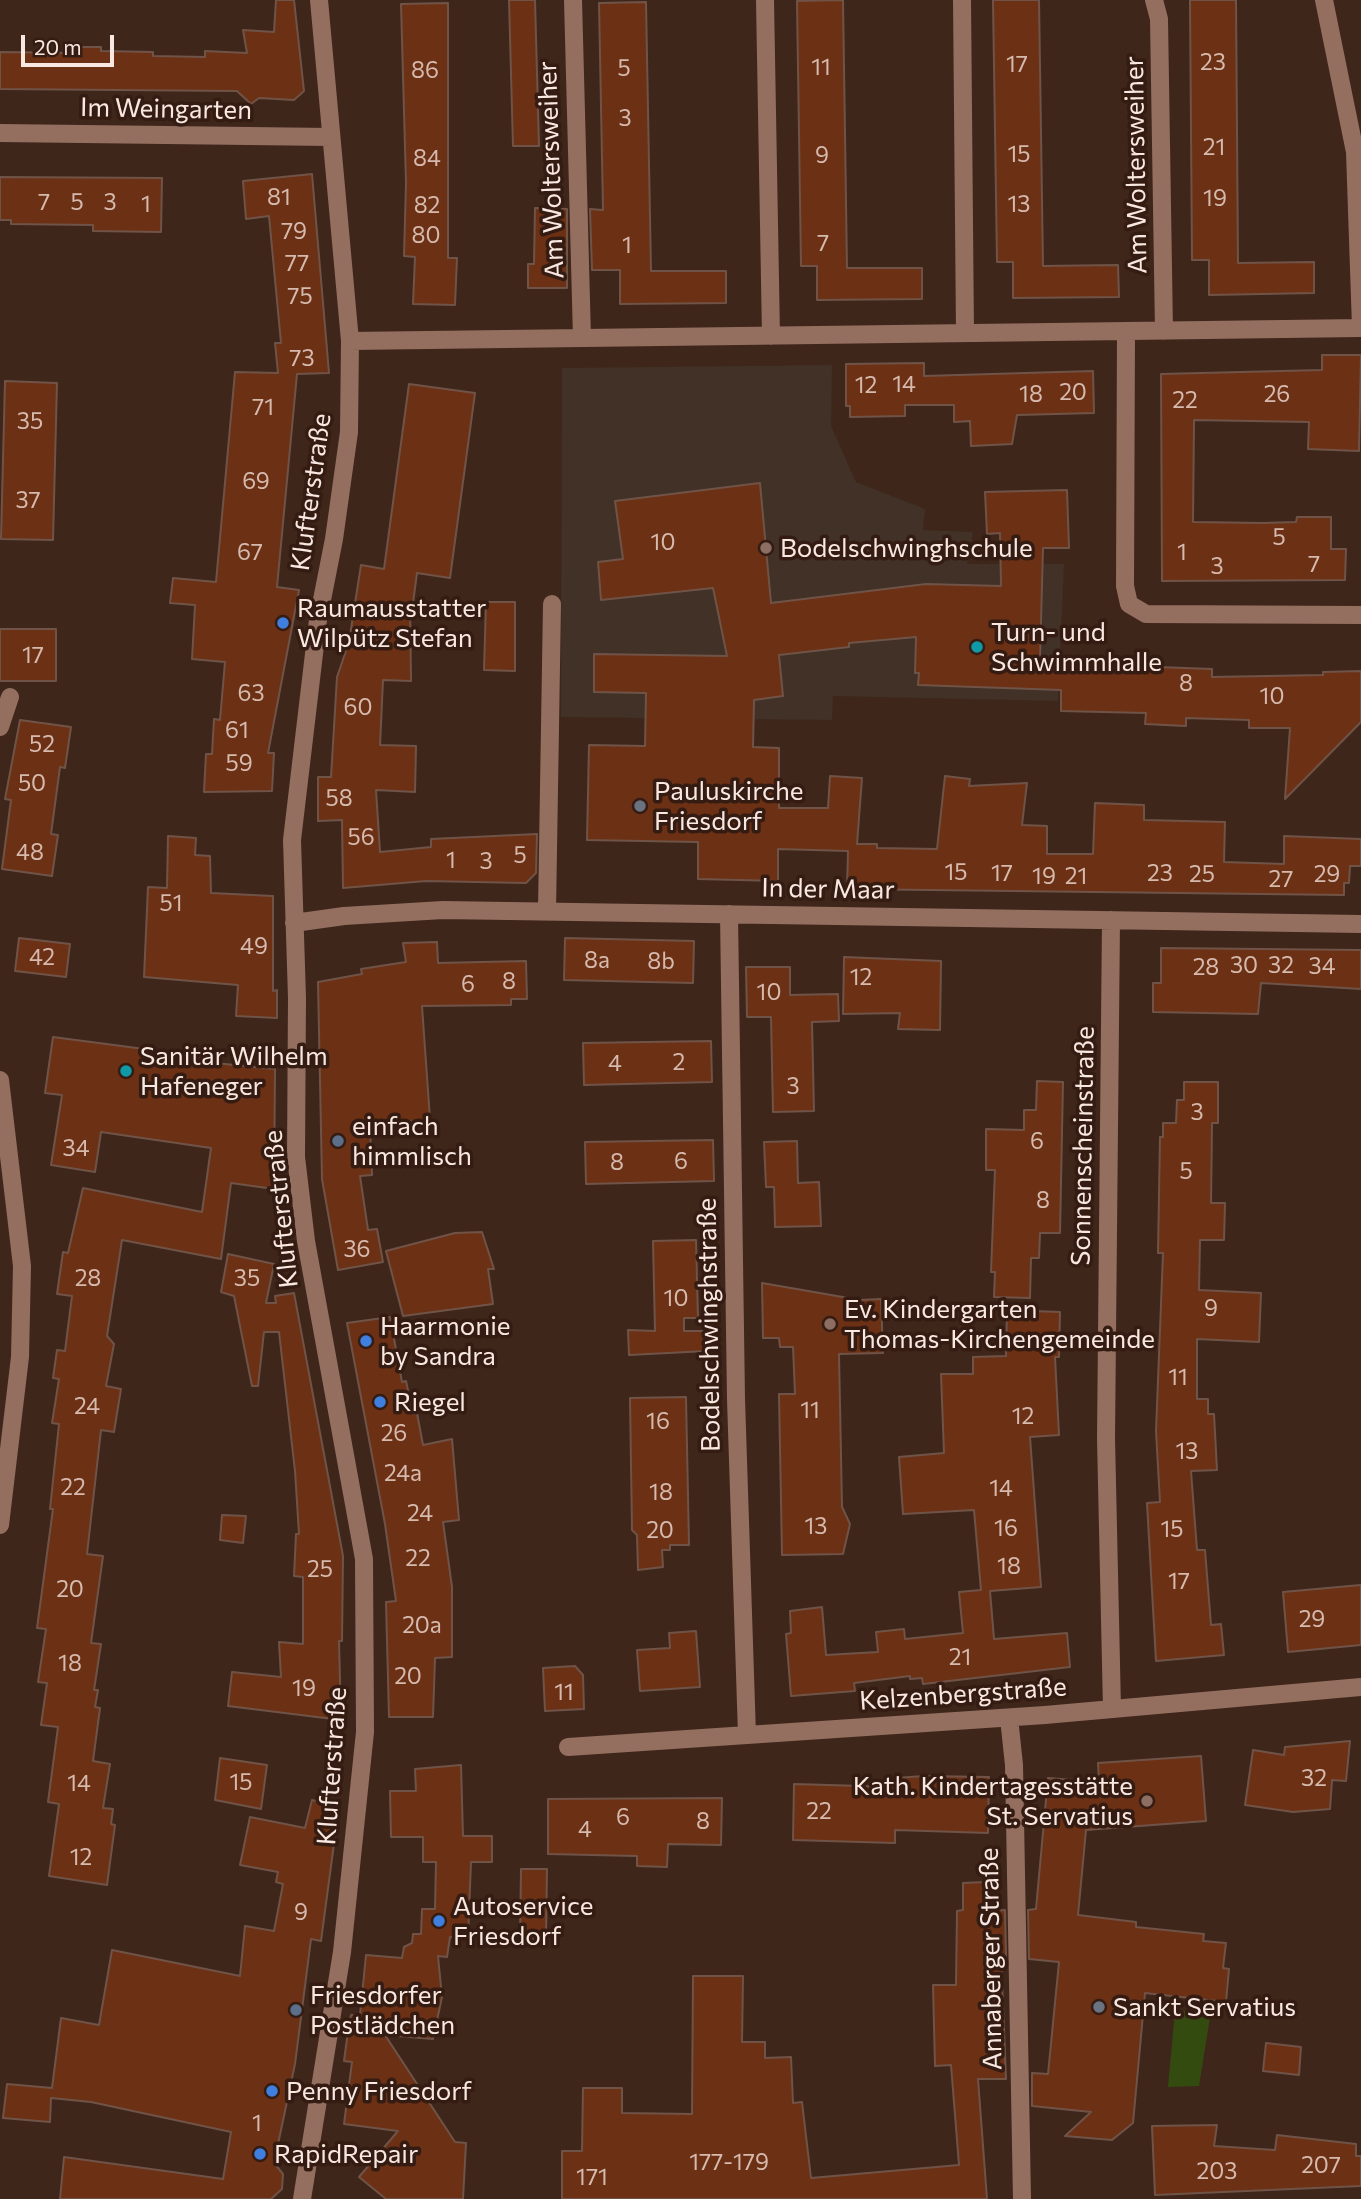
<!DOCTYPE html>
<html>
<head>
<meta charset="utf-8">
<style>
  body { margin:0 }
  #map { position:relative; width:1361px; height:2199px; overflow:hidden; background:#3f261b; font-family:Commissioner,sans-serif }
  canvas { display:block }
  .scale { position:absolute; left:21px; top:35px; width:93px; height:32px; box-sizing:border-box; border:4px solid #f9e8e1; border-top:0; padding-left:9px; font-size:21px; line-height:24px; white-space:nowrap; color:#f9e8e1; -webkit-text-stroke:5px #351c12; paint-order:stroke }
</style>
</head>
<body>
<div id="map">
<canvas width="1361" height="2199"></canvas>
<div class="scale">20 m</div>
</div>
<script>
const ctx = document.querySelector('canvas').getContext('2d');
ctx.lineJoin = 'round';
function fill(path, color) {
  ctx.fillStyle = color;
  ctx.fill(path, 'evenodd');
}
function trace(path, color, width, dash) {
  ctx.strokeStyle = color;
  ctx.lineWidth = width;
  ctx.lineCap = dash ? 'butt' : 'round';
  ctx.setLineDash(dash || []);
  ctx.stroke(path);
}
function write(font, color, halo, rows, align = 'center') {
  ctx.font = font + ' Commissioner,sans-serif';
  ctx.lineWidth = 7;
  ctx.setLineDash([]);
  ctx.textBaseline = 'middle';
  ctx.strokeStyle = halo;
  ctx.fillStyle = color;
  for (const [text, x, y, turn = 0] of rows) {
    ctx.save();
    ctx.translate(x, y);
    ctx.rotate((+turn || 0) * Math.PI / 180);
    ctx.textAlign = isNaN(turn) ? turn : align;
    if (halo) ctx.strokeText(text, 0, 0);
    ctx.fillText(text, 0, 0);
    ctx.restore();
  }
}
fill(new Path2D(`
  M832,365L831,426L856,482L925,509L923,530L973,532L967,564H1064L1058,701L833,696L832,720L561,717L562,368Z`), '#413126');
fill(new Path2D(`
  M1175,2011H1211L1199,2086L1168,2087Z`), '#344b10');
const building = new Path2D(`
  M276,0H294L304,91L294,100L259,98L251,104L237,91L0,89V52L77,53V47H101V51L153,52V56L205,57V51L247,53L243,30L274,32Z
  M509,0H535L539,146H513Z
  M843,0L847,268H922V299L817,300V266H801L797,1Z
  M993,0H1039L1043,266L1118,265L1119,297L1013,298V262H997Z
  M1190,0H1236L1238,263L1314,262V293L1209,295V260H1192Z
  M646,2L651,271H726V303L620,304V270H592L590,209L603,210L599,3Z
  M448,3V258H457L455,305L413,304L415,257L404,256L406,183L401,4Z
  M312,174L329,373L297,374L277,587L299,590L268,753H274L272,791L204,792L206,754H212L214,719L220,720L225,662L192,659L195,605L170,603L173,578L216,582L235,372L278,373L275,343H281L269,216L246,219L243,181Z
  M0,177L162,178L161,232L93,231V225L11,224V220H0Z
  M535,208L567,209V288H528V264H534Z
  M1322,355H1361L1359,451L1308,449L1309,422L1194,420L1193,522L1263,523L1296,522L1297,517H1331V549H1346L1345,580L1162,581L1161,374L1322,370Z
  M924,363V376L1093,371L1094,413L1017,415L1012,444L971,446L970,421L954,422V405H905V416L850,417V406H846V364Z
  M5,381L57,383L53,540L1,539Z
  M409,384L475,393L450,578L417,573L413,603H410L411,681L383,680L380,745L416,746L415,792L376,790L380,852L431,847V839L537,834L536,873L526,883L426,881L343,888L342,820L318,821V777H331L337,677L349,642L361,565L384,569Z
  M760,483L771,603L926,584L1001,586L1000,533L987,534L985,492L1067,490L1069,548H1043L1040,659L1130,661V666L1212,669V677L1323,675V672L1361,671V722L1285,799L1290,728H1249V720L1186,718V726L1145,724L1146,713L1061,711V690L918,685L919,673H915L916,637L849,643V647L779,655L783,696L754,700L753,747L779,748V808H828L830,776L862,778L857,844H877V848L937,849L945,776L970,779L969,786L1027,783L1022,825L1047,826V854H1093L1095,803L1144,805V820L1225,822L1224,862L1284,864V836L1361,839V866H1350L1349,883H1344V895L847,889L848,851L778,849V881L698,879V842L587,840L589,745L645,746L646,693L594,692V654L727,656L713,588L601,600L598,562L623,559L615,501Z
  M486,602H515V671L484,670Z
  M0,629H56V681H0Z
  M20,720L71,727L65,768L60,767L51,834L58,835L52,876L2,869L11,800L5,799Z
  M168,836L196,838L195,855L210,856L211,893L273,896V991L277,990V1018L236,1016L238,985L144,977L148,887L167,888Z
  M19,938L70,944L66,977L15,971Z
  M565,938L694,941L693,983L564,980Z
  M437,942L438,963L526,961L527,999H511V1005L422,1006L430,1119L370,1127L372,1175L360,1176L368,1230L377,1229L383,1262L338,1270L322,1179L318,982L362,974L361,969L406,962L403,943Z
  M1161,948L1361,950V989L1261,983L1258,1014L1153,1012V983H1161Z
  M844,957L941,961L940,1030L898,1029L900,1013L843,1014Z
  M746,967H790V995L838,994L839,1021L812,1022L814,1111L773,1112L771,1017H747Z
  M53,1037L205,1057V1062L275,1069L274,1189L231,1183L221,1259L122,1240L107,1336L114,1344L106,1386L121,1389L114,1432L101,1430L87,1554L103,1556L91,1643L101,1644L94,1690H98L95,1707L100,1708L93,1761L110,1764L103,1808L113,1809L111,1824L115,1825L107,1885L49,1876L59,1804L48,1802L58,1727L41,1725L47,1683L38,1682L46,1629L37,1628L53,1509H50L59,1424L52,1423L59,1379L53,1378L57,1350L65,1351L72,1296L57,1294L63,1252L68,1253L83,1188L202,1212L211,1148L101,1132L95,1172L51,1165L62,1095L45,1093Z
  M711,1041L712,1082L584,1085L583,1043Z
  M1037,1081L1063,1082L1060,1233H1040L1039,1258H1031L1030,1298L994,1297L995,1272H991L995,1170H986V1129L1024,1130V1110H1036Z
  M1184,1082H1218V1123H1212L1211,1203H1225L1224,1240H1200L1199,1290L1261,1293L1259,1342L1197,1339V1399H1208V1414H1214L1217,1470L1191,1471L1197,1550H1205L1211,1625L1221,1624L1224,1655L1156,1661L1147,1503L1160,1502L1156,1431L1163,1253H1158L1160,1137H1163V1123H1176L1177,1100H1184Z
  M713,1140L714,1181L586,1184L585,1142Z
  M797,1141L798,1183L819,1182L821,1226L775,1227L774,1187H766L764,1142Z
  M482,1232L494,1269H488L493,1304L403,1316L386,1251L455,1233Z
  M696,1240L698,1318H684V1331H707V1351L629,1355L628,1330L655,1331L653,1241Z
  M228,1254L274,1264L266,1303H276L275,1296L294,1293L343,1556L342,1641H339L341,1720L228,1706L232,1672L281,1677L279,1642L303,1644V1577L294,1576L296,1534H299L295,1471L279,1332H264L258,1386H252L234,1296L221,1292Z
  M762,1283L860,1300L881,1299L883,1353L839,1354L842,1507L850,1524L843,1554L782,1555L779,1394H795L793,1347H780L779,1338H763Z
  M1007,1310L1060,1312L1059,1357H1055L1059,1435L1030,1437L1041,1587L990,1591L994,1639L1067,1633L1070,1667L923,1684L922,1678L910,1679V1676L854,1683L855,1691L791,1696L786,1634L791,1633L790,1611L822,1607L826,1655L878,1652L876,1632L904,1629L905,1639L963,1633L959,1592L981,1590L974,1510L903,1514L899,1457L944,1453L941,1374H973V1357L1006,1356Z
  M390,1317L402,1382L406,1381L413,1414L417,1413L423,1445L452,1439L459,1520L443,1522L452,1587V1657L435,1658L433,1717H389L386,1602L396,1601L385,1524L347,1323Z
  M686,1397L689,1545H670V1550H662L663,1567L638,1570L637,1535L632,1530L630,1398Z
  M222,1515L246,1516L243,1543L220,1540Z
  M1361,1585V1645L1288,1652L1283,1592Z
  M696,1631L700,1687L640,1691L637,1650L670,1648L669,1633Z
  M575,1666L583,1675L584,1709L545,1711L543,1668Z
  M1350,1741L1346,1781L1332,1780L1330,1809L1293,1812L1245,1805L1253,1750L1284,1755L1285,1747Z
  M1201,1756L1206,1821L1086,1830L1078,1915L1136,1922V1927L1204,1934L1203,1941L1226,1943L1223,1968L1229,1969L1226,2002L1145,1993L1133,2123L1112,2140L1065,2136L1091,2112L1032,2106V2073L1048,2074L1059,1962L1029,1959L1028,1910L1036,1909L1048,1778L1099,1782L1098,1763Z
  M220,1758L267,1765L261,1809L215,1800Z
  M461,1765L463,1836H492V1862H471L468,1938L450,1937L447,1957L438,1956L442,1997L433,2039L385,2035L455,2142L466,2143L463,2199H386L359,2177L398,2131L344,2124L352,2062L344,2061L348,2031L351,2015H360L366,1955L402,1958L404,1947L412,1943L413,1934H421L422,1909H435L436,1862H423V1837H391L390,1791H416L415,1769Z
  M924,1776L989,1777L988,1833L895,1830V1843L793,1840L794,1784L896,1787V1778Z
  M722,1798L721,1845L668,1844L667,1867L637,1866V1856L548,1854V1799Z
  M312,1800L339,1806L321,1941L311,1939L295,2064L274,2163L283,2174L282,2189L271,2199H60L64,2157L223,2179L231,2132L91,2102L51,2098L50,2122L3,2118L7,2084L52,2088L61,2018L99,2025L112,1950L240,1976L245,1926L274,1931L283,1884L276,1882L278,1872L240,1865L250,1817L305,1828Z
  M521,1869H547L546,1939H520Z
  M986,1882V1911L1005,1910L1006,1956H1001L1006,2079H978L987,2199H562V2151H582L583,2088H622V2113L692,2114L693,1976H743L742,2042H765V2058L791,2057L793,2103L802,2102L811,2178L959,2165L951,2065L935,2066L933,1985H956L957,1911L963,1910V1883Z
  M1266,2043L1301,2047L1299,2075L1263,2071Z
  M1217,2125L1214,2146L1275,2150L1277,2135L1356,2144V2156H1361V2186L1155,2195L1152,2126Z`);
fill(building, '#6c3015');
trace(building, '#705347', 2);
trace(new Path2D(`
  M573,0L582,338
  M765,0L771,336
  M962,0L965,333
  M1154,0L1159,19L1164,331
  M1324,0L1355,152L1361,327
  M0,133L331,137
  M1126,331L1125,586L1129,604L1146,614L1361,615
  M350,341L1361,328
  M0,727L10,697
  M547,911L552,604
  M729,914L736,1399L747,1735
  M1111,920L1106,1438L1112,1709
  M294,923L344,916L443,910L1361,924
  M0,1080L22,1266L20,1357L0,1525
  M1009,1718L1014,1765L1022,2199
  M568,1747L1045,1715L1361,1687
  M302,2199L342,1952L365,1732L364,1559L306,1241L296,1157L297,998L292,840L318,620L334,539L349,432L350,341L319,0`), '#946f60', 18);
for (const [x, y, r, color] of [
  [766,548,7,"#8d6e63"],
  [283,623,7,"#3f7fe0"],
  [977,647,7,"#0f9aa8"],
  [640,806,7,"#6b7280"],
  [126,1071,7,"#0f9aa8"],
  [338,1141,7,"#5c6f8a"],
  [830,1324,7,"#8d6e63"],
  [366,1341,7,"#3f7fe0"],
  [380,1402,7,"#3f7fe0"],
  [1147,1801,7,"#8d6e63"],
  [439,1921,7,"#3f7fe0"],
  [1099,2007,7,"#6b7280"],
  [296,2010,7,"#5c6f8a"],
  [272,2091,7,"#3f7fe0"],
  [260,2154,7,"#3f7fe0"]
]) {
  const dot = new Path2D();
  dot.arc(x, y, r, 0, 2 * Math.PI);
  ctx.fillStyle = color;
  ctx.fill(dot);
  trace(dot, '#351c12', 2.5);
}
write('23px', '#d6baae', null, [
  ["23",1213,62],
  ["17",1017,64],
  ["11",821,67],
  ["5",624,68],
  ["86",425,70],
  ["3",625,118],
  ["21",1214,147],
  ["15",1019,154],
  ["9",822,155],
  ["84",427,158],
  ["81",279,197],
  ["19",1215,198],
  ["7",44,202],
  ["5",77,202],
  ["3",110,202],
  ["1",146,204],
  ["13",1019,204],
  ["82",427,205],
  ["79",294,231],
  ["80",426,235],
  ["7",823,243],
  ["1",627,245],
  ["77",297,263],
  ["75",300,296],
  ["73",302,358],
  ["14",904,384],
  ["12",866,385],
  ["20",1073,392],
  ["18",1031,394],
  ["26",1277,394],
  ["22",1185,400],
  ["71",263,407],
  ["35",30,421],
  ["69",256,481],
  ["37",28,500],
  ["5",1279,537],
  ["10",663,542],
  ["67",250,552],
  ["1",1182,552],
  ["7",1314,564],
  ["3",1217,566],
  ["17",33,655],
  ["8",1186,683],
  ["63",251,693],
  ["10",1272,696],
  ["60",358,707],
  ["61",237,730],
  ["52",42,744],
  ["59",239,763],
  ["50",32,783],
  ["58",339,798],
  ["56",361,837],
  ["48",30,852],
  ["5",520,855],
  ["1",451,860],
  ["3",486,861],
  ["15",956,872],
  ["17",1002,873],
  ["23",1160,873],
  ["25",1202,874],
  ["29",1327,874],
  ["19",1044,876],
  ["21",1076,876],
  ["27",1281,879],
  ["51",171,903],
  ["49",254,946],
  ["42",42,957],
  ["8a",597,960],
  ["8b",661,961],
  ["30",1244,965],
  ["32",1281,965],
  ["34",1322,966],
  ["28",1206,967],
  ["12",861,977],
  ["8",509,981],
  ["6",468,984],
  ["10",769,992],
  ["2",679,1062],
  ["4",615,1063],
  ["3",793,1086],
  ["3",1197,1112],
  ["6",1037,1141],
  ["34",76,1148],
  ["6",681,1161],
  ["8",617,1162],
  ["5",1186,1171],
  ["8",1043,1200],
  ["36",357,1249],
  ["28",88,1278],
  ["35",247,1278],
  ["10",676,1298],
  ["9",1211,1308],
  ["11",1178,1377],
  ["24",87,1406],
  ["11",810,1410],
  ["12",1023,1416],
  ["16",658,1421],
  ["26",394,1433],
  ["13",1187,1451],
  ["24a",403,1473],
  ["22",73,1487],
  ["14",1001,1488],
  ["18",661,1492],
  ["24",420,1513],
  ["13",816,1526],
  ["16",1006,1528],
  ["15",1172,1529],
  ["20",660,1530],
  ["22",418,1558],
  ["18",1009,1566],
  ["25",320,1569],
  ["17",1179,1581],
  ["20",70,1589],
  ["29",1312,1619],
  ["20a",422,1625],
  ["21",960,1657],
  ["18",70,1663],
  ["20",408,1676],
  ["19",304,1688],
  ["11",564,1692],
  ["32",1314,1778],
  ["15",241,1782],
  ["14",79,1783],
  ["22",819,1811],
  ["6",623,1817],
  ["8",703,1821],
  ["4",585,1829],
  ["12",81,1857],
  ["9",301,1912],
  ["1",257,2123],
  ["177-179",729,2162],
  ["207",1321,2165],
  ["203",1217,2171],
  ["171",592,2177]
]);
write('26px', '#f9e8e1', '#351c12', [
  ["Im Weingarten",166,109,1],
  ["Am Woltersweiher",1136,165,-91],
  ["Am Woltersweiher",551,170,-92],
  ["Klufterstraße",311,492,-82],
  ["In der Maar",828,889,1],
  ["Sonnenscheinstraße",1083,1146,-89],
  ["Klufterstraße",281,1209,-96],
  ["Bodelschwinghstraße",709,1325,-91],
  ["Kelzenbergstraße",963,1694,-4],
  ["Klufterstraße",332,1766,-86],
  ["Annaberger Straße",991,1959,-91]
]);
write('26px', '#f9e8e1', '#351c12', [
  ["Bodelschwinghschule",780,548],
  ["Raumausstatter",297,608],
  ["Wilpütz Stefan",297,638],
  ["Turn- und",991,632],
  ["Schwimmhalle",991,662],
  ["Pauluskirche",654,791],
  ["Friesdorf",654,821],
  ["Sanitär Wilhelm",140,1056],
  ["Hafeneger",140,1086],
  ["einfach",352,1126],
  ["himmlisch",352,1156],
  ["Ev. Kindergarten",844,1309],
  ["Thomas-Kirchengemeinde",844,1339],
  ["Haarmonie",380,1326],
  ["by Sandra",380,1356],
  ["Riegel",394,1402],
  ["Kath. Kindertagesstätte",1133,1786,"right"],
  ["St. Servatius",1133,1816,"right"],
  ["Autoservice",453,1906],
  ["Friesdorf",453,1936],
  ["Friesdorfer",310,1995],
  ["Postlädchen",310,2025],
  ["Sankt Servatius",1113,2007],
  ["Penny Friesdorf",286,2091],
  ["RapidRepair",274,2154]
], 'left');
</script>
</body>
</html>
